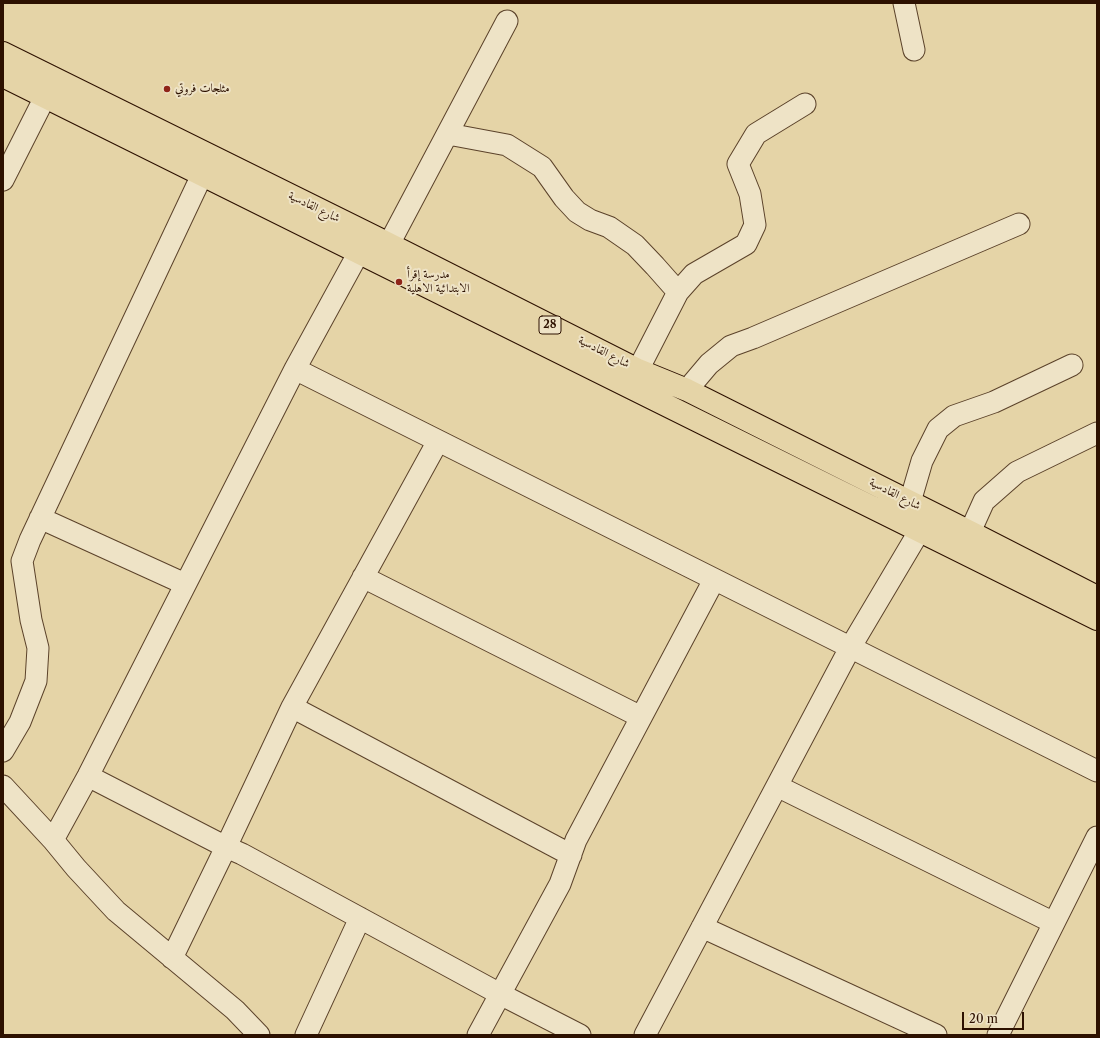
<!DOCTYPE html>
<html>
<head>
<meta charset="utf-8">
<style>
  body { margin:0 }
  #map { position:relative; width:1100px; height:1038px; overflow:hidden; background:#e5d4a7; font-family:"Libre Caslon Text",serif }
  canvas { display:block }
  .frame { position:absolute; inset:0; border:4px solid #2d1100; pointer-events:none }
  .scale { position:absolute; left:962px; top:1012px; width:62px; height:18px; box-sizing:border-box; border:2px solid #2d1100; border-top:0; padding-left:5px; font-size:12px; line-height:14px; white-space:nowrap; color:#2d1100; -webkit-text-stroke:3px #eee3c6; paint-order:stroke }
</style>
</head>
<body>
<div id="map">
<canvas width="1100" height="1038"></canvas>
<div class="frame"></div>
<div class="scale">20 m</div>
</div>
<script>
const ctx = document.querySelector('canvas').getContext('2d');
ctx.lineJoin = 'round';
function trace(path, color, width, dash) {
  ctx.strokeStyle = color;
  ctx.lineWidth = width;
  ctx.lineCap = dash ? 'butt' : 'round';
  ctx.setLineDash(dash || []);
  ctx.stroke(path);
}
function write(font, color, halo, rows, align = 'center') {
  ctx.font = font + ' "Libre Caslon Text",Amiri,serif';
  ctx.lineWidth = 4;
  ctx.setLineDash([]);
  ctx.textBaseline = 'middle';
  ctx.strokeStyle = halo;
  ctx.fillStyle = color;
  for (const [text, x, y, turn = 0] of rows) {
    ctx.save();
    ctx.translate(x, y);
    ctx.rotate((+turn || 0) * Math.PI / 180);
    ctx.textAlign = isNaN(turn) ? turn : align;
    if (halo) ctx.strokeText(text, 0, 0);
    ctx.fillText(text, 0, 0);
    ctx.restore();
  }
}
const street = new Path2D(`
  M904,3L914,50
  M448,134L507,145L542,167L564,198L577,212L590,220L609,227L635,245L655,266L678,292
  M3,180L45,97
  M389,244L507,21
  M295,369L1097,771
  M638,370L678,292L694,274L746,244L755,225L750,194L738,164L756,134L805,104
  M687,390L709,364L731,346L753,338L1019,224
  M910,502L922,461L938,429L954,416L994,402L1072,365
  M40,518L185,584
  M970,532L984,501L1017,472L1097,433
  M363,577L641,717
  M292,707L571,855
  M3,751L20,722L36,681L38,648L31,620L22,561L30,540L202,175
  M88,776L226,847L242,854L500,994L580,1035
  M3,786L53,840
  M777,786L1054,923
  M702,927L936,1035
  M172,958L226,847L292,707L438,441
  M259,1035L235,1010L116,911L76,868L53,840L88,776L295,369L359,252
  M306,1035L360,918
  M478,1035L560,884L576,840L714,580
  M645,1035L850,648L920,530
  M998,1035L1097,837`);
const highway = new Path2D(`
  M3,53L377,238L638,370L687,390L970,532L1097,597
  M3,76L1097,619`);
trace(street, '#5b422a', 23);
trace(highway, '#2d1100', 24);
trace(street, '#eee3c6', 21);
trace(highway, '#e5d4a7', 22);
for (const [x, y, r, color] of [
  [167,89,4,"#8f2418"],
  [399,282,4,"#8f2418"]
]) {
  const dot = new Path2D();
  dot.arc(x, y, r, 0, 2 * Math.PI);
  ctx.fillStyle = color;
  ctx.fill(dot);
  trace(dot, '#eee3c6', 1.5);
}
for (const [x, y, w] of [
  [550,325,22]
]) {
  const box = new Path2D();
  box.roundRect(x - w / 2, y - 9, w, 18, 3);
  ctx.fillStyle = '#eee3c6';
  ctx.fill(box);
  trace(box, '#2d1100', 1);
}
write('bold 11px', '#2d1100', null, [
  ["28",550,325]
]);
write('12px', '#2d1100', '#eee3c6', [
  ["مثلجات فروتي",175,89],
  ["مدرسة إقرأ",407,275],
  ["الابتدائية الاهلية",407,289]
], 'left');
write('12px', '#2d1100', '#eee3c6', [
  ["شارع القادسية",314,207,26],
  ["شارع القادسية",604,352,27],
  ["شارع القادسية",895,494,27]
]);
</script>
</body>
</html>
